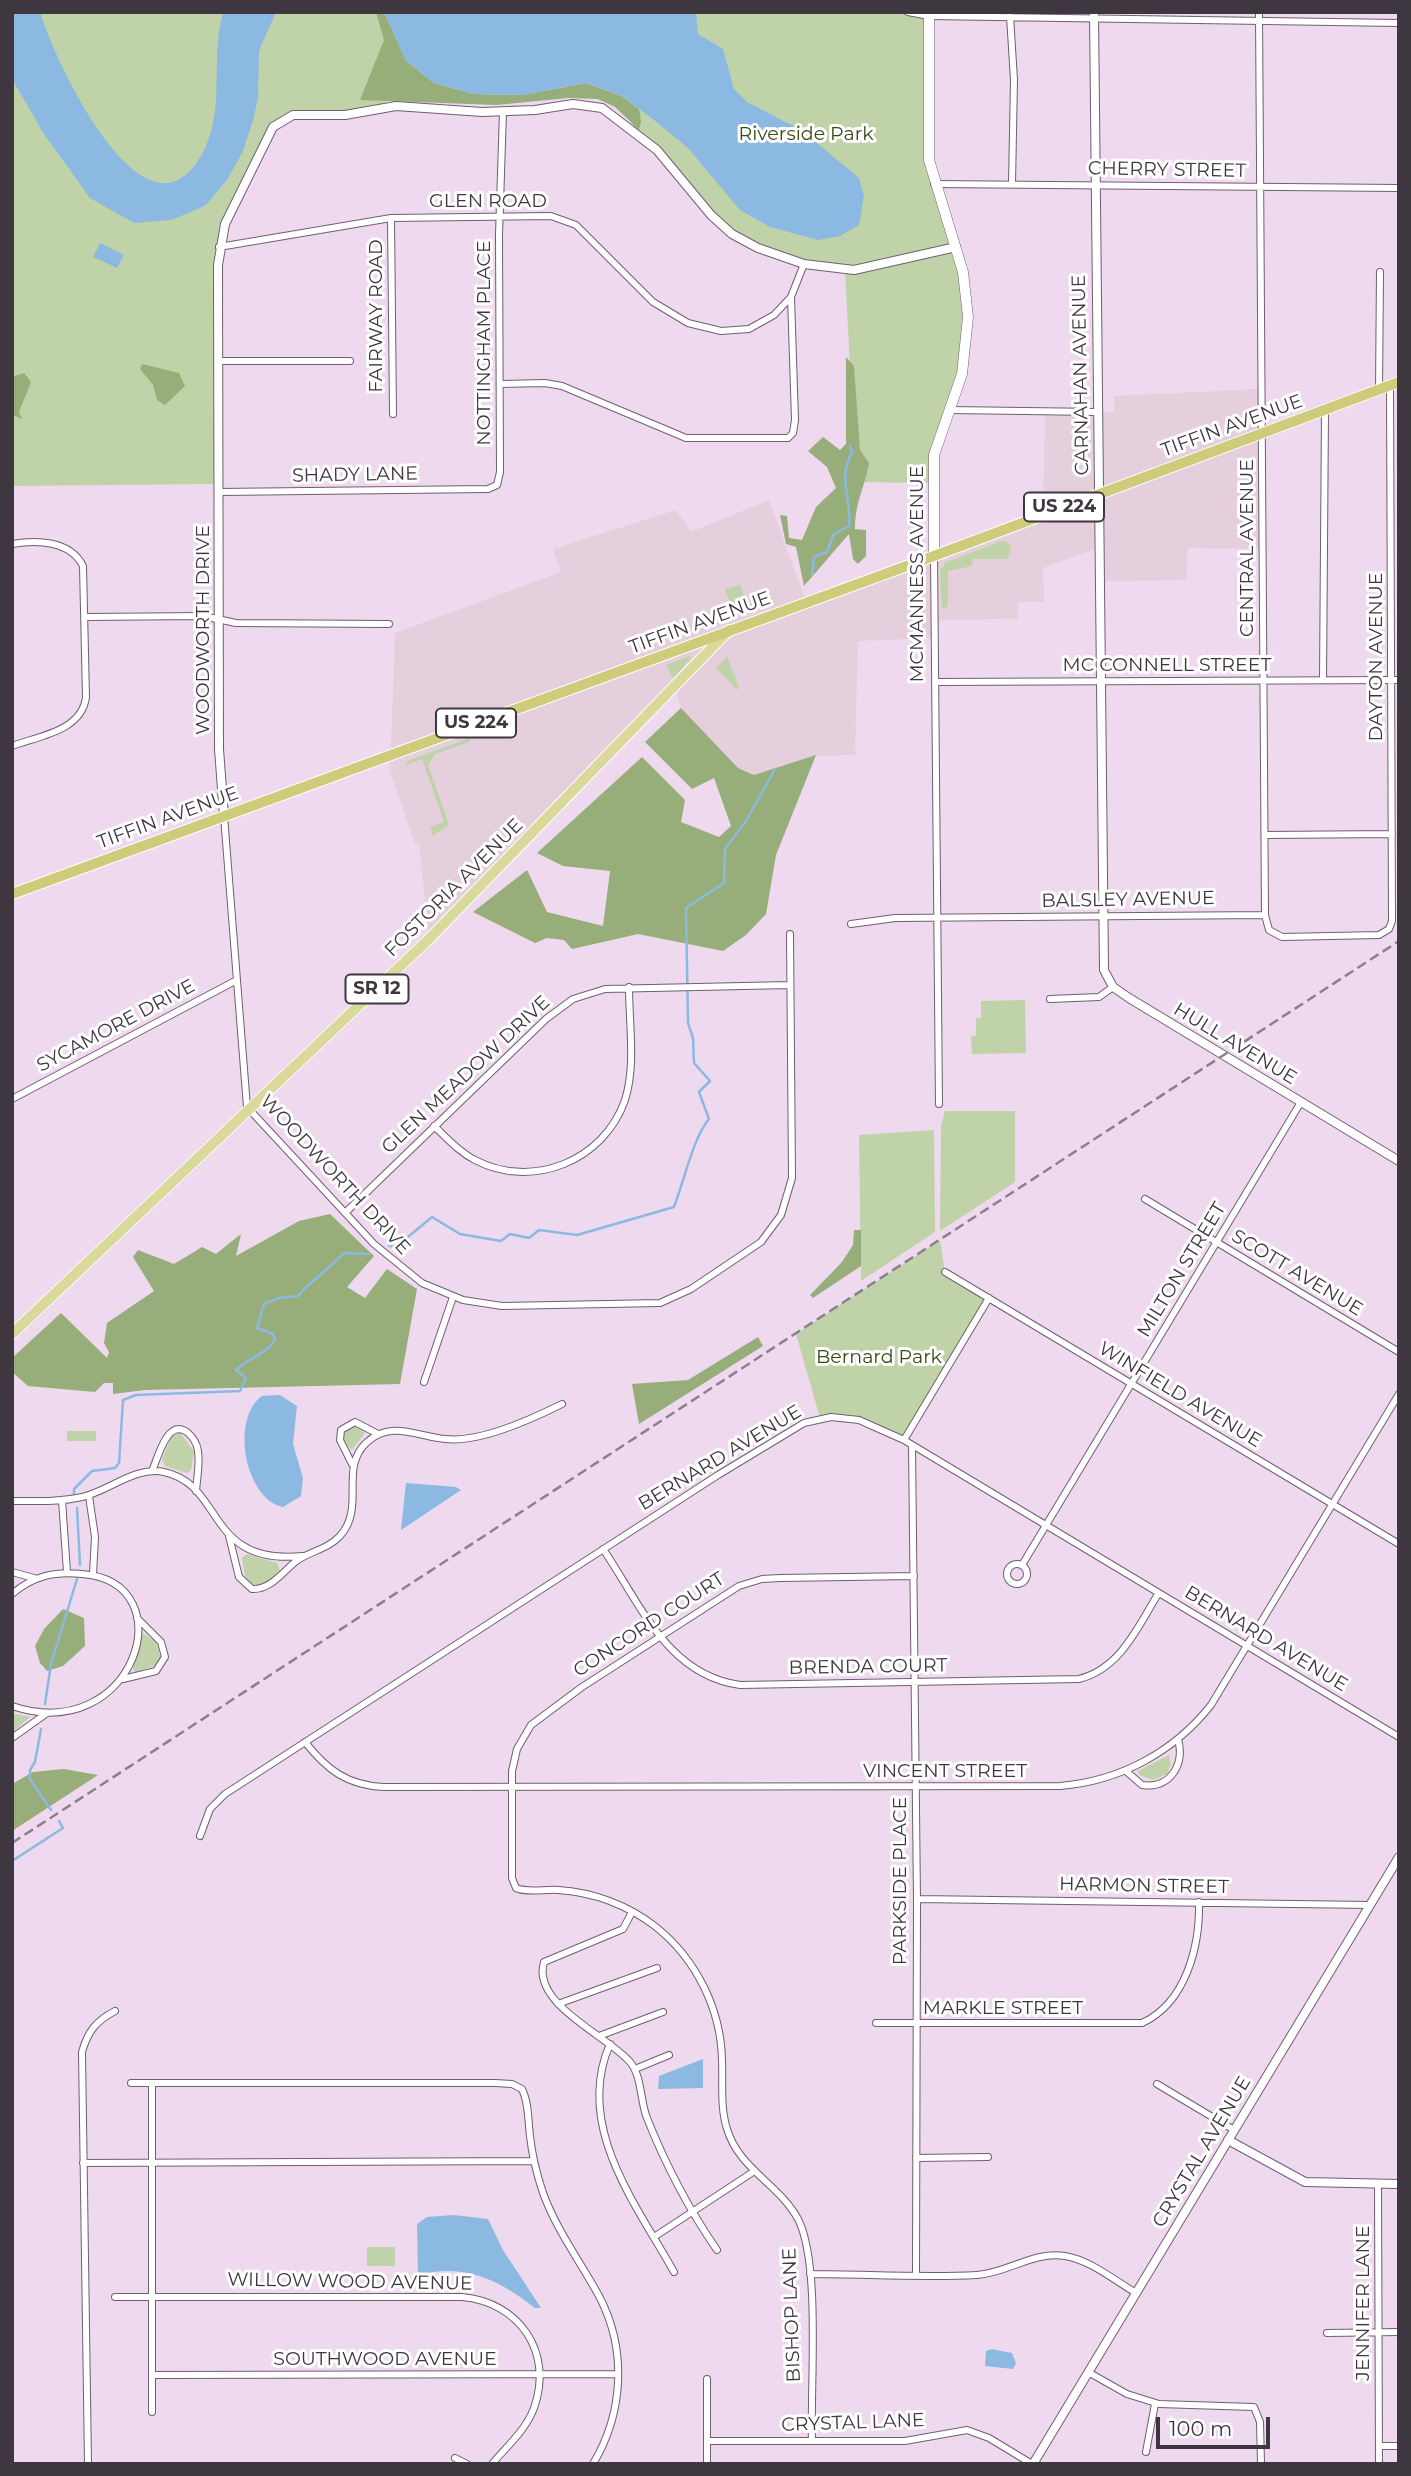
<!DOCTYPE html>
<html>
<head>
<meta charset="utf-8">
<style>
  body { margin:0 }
  #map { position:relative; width:1411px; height:2476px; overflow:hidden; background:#eed9ee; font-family:Montserrat,sans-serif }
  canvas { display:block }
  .frame { position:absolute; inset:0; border:14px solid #3f373f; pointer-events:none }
  .scale { position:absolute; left:1156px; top:2417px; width:114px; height:32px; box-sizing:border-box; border:4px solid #3f373f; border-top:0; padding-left:9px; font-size:21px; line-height:24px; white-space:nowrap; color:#3f373f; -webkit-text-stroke:5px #fff; paint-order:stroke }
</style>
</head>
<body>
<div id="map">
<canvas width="1411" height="2476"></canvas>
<div class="frame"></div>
<div class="scale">100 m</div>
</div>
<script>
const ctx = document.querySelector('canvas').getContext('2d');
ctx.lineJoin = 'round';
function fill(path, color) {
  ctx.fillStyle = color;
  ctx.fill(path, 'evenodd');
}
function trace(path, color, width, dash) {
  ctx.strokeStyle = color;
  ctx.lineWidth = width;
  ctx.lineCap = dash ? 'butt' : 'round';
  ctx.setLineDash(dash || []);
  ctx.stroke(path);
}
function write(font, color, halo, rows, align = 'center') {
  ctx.font = font + ' Montserrat,sans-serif';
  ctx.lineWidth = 6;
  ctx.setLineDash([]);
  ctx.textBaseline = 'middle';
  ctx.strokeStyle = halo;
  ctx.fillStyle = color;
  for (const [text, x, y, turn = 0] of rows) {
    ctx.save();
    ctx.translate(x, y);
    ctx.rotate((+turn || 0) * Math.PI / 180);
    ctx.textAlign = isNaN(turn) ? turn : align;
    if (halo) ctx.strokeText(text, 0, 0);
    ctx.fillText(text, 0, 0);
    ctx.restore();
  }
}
fill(new Path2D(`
  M1261,389L1262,549L1188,548L1186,580L1099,581L1098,548L1043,568L1044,602H1018V619L934,620V638L858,641L855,755L816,756L755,775L738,768L681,708L675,690L429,939L419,844H415L390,771L395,633L561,572L553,549L676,510L691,532L769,500L806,602L1043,515L1045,412H1114V396Z`), '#e5cfdd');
fill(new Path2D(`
  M12,12H420L447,47L379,108L368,111L299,114L273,127L222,235L218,484L12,486Z
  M594,12H1041V16H930L929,160L963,272L966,346L936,444L933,483L856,482L845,271L811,266L732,234L668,162L632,129L638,108Z
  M1004,540L1011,546L1008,559H973L972,566L948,571V603L947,607L942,608L940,568L944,567V563Z
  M740,585L748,605L785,594L733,613L725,589Z
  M690,656L691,658L673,678L666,665Z
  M727,657L739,687L737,690L716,668Z
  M470,738L469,742L435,754L428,765L449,825L433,836L430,827L444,822L422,759L406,765L407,761Z
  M1025,1000L1026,1053L972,1054L971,1036H976V1018H981V1001Z
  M945,1111H1015V1182L940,1231L941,1126Z
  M934,1130L935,1232L861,1281L859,1135Z
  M940,1240L945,1272L989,1298L904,1440L870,1422L820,1418L796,1334Z
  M349,1427H359L365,1433L352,1450L343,1441V1434Z
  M67,1431H96V1441H67Z
  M180,1433L194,1451L191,1470L187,1473L165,1466L162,1460L171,1437Z
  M247,1554L277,1563L280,1570L267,1584H252L245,1576L242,1558Z
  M143,1633L156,1642L161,1658L157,1665L135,1672L133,1669Z
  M12,1713L30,1717L12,1733Z
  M1169,1755L1171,1764L1167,1774L1153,1780L1139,1775L1138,1771Z
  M367,2247H395V2266H367Z`), '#c0d3a8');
fill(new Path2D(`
  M376,12H384L406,61L434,83L474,94L522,95L586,83L622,96L639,109L641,121L639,130L615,107L598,99L568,98L497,105L360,100L384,40Z
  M846,357L854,366L860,450L869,463C864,490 855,502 855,529L866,530V556L858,564L853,559L849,534L804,586L796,547L786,544L780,515L787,516L789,538L802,540L816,507L836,488L827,467L808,451L823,437L840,450L846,444Z
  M142,364L179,373L185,386L165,405L157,400L153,385L140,369Z
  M12,372L15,376L24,373L31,382L19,412L22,419L12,415Z
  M681,708L738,768L754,775L816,755L776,855L766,914L746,935L723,951L638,934L572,949L564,940L547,938L535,943L473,912L527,870L547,912L603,926L610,871L563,866L537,853L642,757L685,800L681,822L719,837L731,826L714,778L692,789L645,742Z
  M330,1214L374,1256L347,1287L365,1298L387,1269L417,1289L400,1384L145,1390L113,1394V1383H104L95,1392L28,1386L12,1372V1358L61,1313L107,1358L109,1352L104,1343L107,1323L154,1291L133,1257L138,1250L174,1264L202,1247L216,1254L241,1234L236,1256L299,1221Z
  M854,1230H861V1266L813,1298L810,1295L842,1262L853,1245Z
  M758,1337L763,1346L639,1424L632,1384L688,1380Z
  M63,1609L84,1618L85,1646L63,1666L47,1671L40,1663L35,1646L44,1629Z
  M64,1769L98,1775L12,1831V1784L33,1772Z`), '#97ae7a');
fill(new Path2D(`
  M12,12H40C54,60 149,264 205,148C225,106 210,57 223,12H276L259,51L258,97L254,117L243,151L227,180L206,205L191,212L171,220L134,223L90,198L44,134L12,79Z
  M384,12H696L698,34L723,49L734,89L747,102L801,130L859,178L864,196L859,225L840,236L818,240L770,227L740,210L688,148L654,120L622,96L586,83L523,95L474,94L434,83L406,61Z
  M100,243L124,255L117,268L93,257Z
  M280,1395L297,1406L293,1444L303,1478L301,1496L283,1507C245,1499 230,1419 262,1396Z
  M406,1483L456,1487L461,1490L401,1530Z
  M703,2059V2088L658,2089L659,2076Z
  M454,2215L488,2219L503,2250L541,2308H535C499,2280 465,2263 418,2275L417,2224L427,2217Z
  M992,2349L1012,2353L1016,2363L1013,2369L985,2366L986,2351Z`), '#8cb9e2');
trace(new Path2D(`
  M812,575L814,557L827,552L834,534L849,526C852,496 837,482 852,452L850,446
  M389,1246H397L432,1217L460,1234L501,1241L510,1234L529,1238L539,1230L577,1235L674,1207C684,1181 693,1138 709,1119L699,1092L710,1081L694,1063L693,1038L688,1023L686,908L724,883L725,849L746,821L775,769
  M74,1494V1489L92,1471L115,1468L119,1463L123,1400L136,1395L240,1391L246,1378L236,1370C249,1357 263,1357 275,1340L273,1334L257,1328L264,1304L279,1298L298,1296C312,1280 329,1269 344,1253L369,1254
  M77,1508L80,1565
  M45,1704L51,1664L77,1579
  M41,1729L35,1762L30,1770V1779L51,1810
  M12,1861L63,1828L59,1821`), '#8cb9e2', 2.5);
const minor = new Path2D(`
  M908,12L929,16L1399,23
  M1259,12L1265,915L1269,930L1282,937L1379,935L1389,929L1392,921L1390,385
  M1010,16L1014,80L1012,184
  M934,184L1399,188
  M391,218L393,414
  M219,247L391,218L551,216L576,225L653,302L688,323L721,331L749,329L774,315L791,297
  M218,361H350
  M500,384L545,383L562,386L686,438H788L793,433L795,420L791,297L804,264
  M1379,390L1380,272
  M950,410L1098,412
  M218,492L488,489L497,485L500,472L499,235L503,111
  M12,544C36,540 70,540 83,566L86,697C82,731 39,736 12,746
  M934,556L939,1104
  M85,617L203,616L236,623L389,624
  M1323,680L1325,410
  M935,682L1399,680
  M224,816L247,1107L374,1244L422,1283L463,1300L502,1306L660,1303L691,1289L761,1242L781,1215L792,1178L790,934
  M1265,835L1392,834
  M851,924L895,918L1265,915
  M1050,999L1099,997L1113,987
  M12,1099L235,981
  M434,1126C447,1138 459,1152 475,1160C532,1190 604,1161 625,1100C636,1066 629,1023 629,987
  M1145,1199L1399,1352
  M345,1213L546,1019L573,999L605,989L790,985
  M945,1272L1399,1544
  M424,1382L453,1297
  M904,1440L989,1298
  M912,1445L917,1899L916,2275
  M352,1464L340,1440L341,1430L355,1422L378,1434
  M152,1471C158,1458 167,1418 187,1432C193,1437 197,1444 198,1451C200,1464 197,1478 196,1491
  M89,1496L95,1537L93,1574
  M62,1500L67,1572
  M12,1501C35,1501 60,1502 82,1497C109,1491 135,1466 164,1472C225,1485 205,1566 303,1556
  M229,1536L239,1577L252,1589C270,1590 282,1573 295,1562C309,1551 327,1550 340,1536C366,1507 339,1469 366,1443C391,1419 418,1437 446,1439C479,1443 532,1419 562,1404
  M603,1549C640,1603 667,1675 740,1685L1079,1679C1120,1669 1138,1627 1158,1594
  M1007 1574a10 10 0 1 1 20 0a10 10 0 1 1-20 0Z
  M1022,1565L1301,1102
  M12,1572L34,1578
  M12,1594C33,1576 55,1571 82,1574C187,1582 135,1747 12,1706
  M123,1679L156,1671L165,1657L161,1642L137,1618
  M12,1738L47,1713
  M305,1742C327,1770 347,1785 383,1787L1060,1786C1120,1781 1174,1752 1211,1705L1399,1394
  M1126,1771L1142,1785C1170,1789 1185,1765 1178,1739
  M200,1836L210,1809L225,1794L718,1475L804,1423L831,1417L859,1420L904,1440L1399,1737
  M917,1899L1370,1905
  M632,1912L623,1929L544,1962C531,2004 608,2036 630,2062C642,2076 640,2101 647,2118C666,2166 688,2208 717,2250
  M558,2004L657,1968
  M876,2023H1142C1186,2003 1200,1946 1199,1902
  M599,2036L663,2012
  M610,2044C574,2126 636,2204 674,2272
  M635,2069L669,2055
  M131,2083H495L512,2084L522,2089C529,2103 528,2121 530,2136C532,2155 537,2175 543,2193C557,2231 580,2261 599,2296C627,2349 624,2412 593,2464
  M152,2083V2412
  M1157,2084L1234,2130
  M916,2158L988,2157
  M83,2163L534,2161
  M1378,2184L1379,2464
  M654,2237L753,2172
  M810,2274C865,2274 921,2278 977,2275C1008,2273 1033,2251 1065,2256C1090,2260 1114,2280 1136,2293
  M115,2297H462C519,2302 554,2352 534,2408C526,2430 507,2446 492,2464
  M1327,2333L1399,2332
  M1088,2372L1127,2394L1159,2404L1254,2407L1260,2422L1261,2464
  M152,2375L618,2374
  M707,2379V2464
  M707,2441H905L967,2430L989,2438L1032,2464
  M812,2441C810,2386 821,2264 798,2219C779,2184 739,2169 727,2129C720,2107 723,2083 722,2060C721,2009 696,1959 656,1927C628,1905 593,1892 558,1890C545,1889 527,1893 516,1888L512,1878V1771L517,1749L531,1725L582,1687L739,1586L762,1579L780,1578L914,1576
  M1379,2446H1399
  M1146,2452L1155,2404
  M455,2458L467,2464
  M88,2464L82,2052C88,2031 96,2021 115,2011`);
const tertiary = new Path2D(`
  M1094,12L1104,970L1113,987L1129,998L1399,1161
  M224,816L219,749L218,265L225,224L273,127L293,115H345L396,106L482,112L535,110L573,104L602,108L657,150L711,215L732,234L758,248L804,264L854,270L956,247
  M1228,2140L1305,2182L1399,2184
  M1033,2464L1399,1857`);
const secondary = new Path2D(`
  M929,12V160L963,272L968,317L962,374L934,455V556`);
const primary = new Path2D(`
  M12,1334L429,939L729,630`);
const trunk = new Path2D(`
  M12,894L934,556L1399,382`);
trace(minor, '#715e71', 8);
trace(tertiary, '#715e71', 10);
trace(secondary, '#715e71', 11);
trace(primary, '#fff', 12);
trace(trunk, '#fff', 12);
trace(minor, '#fff', 6);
trace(tertiary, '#fff', 8);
trace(secondary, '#fff', 10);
trace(primary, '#dad99c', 10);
trace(trunk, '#cecc7b', 10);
trace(new Path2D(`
  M12,1843L1399,941`), '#8d7f8d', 2.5, [10, 5]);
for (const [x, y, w] of [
  [1064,507,80],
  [476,723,80],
  [377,989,63]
]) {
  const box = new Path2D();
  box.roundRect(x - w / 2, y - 14.5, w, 29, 5);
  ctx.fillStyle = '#fff';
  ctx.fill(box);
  trace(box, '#3f373f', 2);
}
write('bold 18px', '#3f373f', null, [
  ["US 224",1064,507],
  ["US 224",476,723],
  ["SR 12",377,989]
]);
write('19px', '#374c13', '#fff', [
  ["Riverside Park",806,134],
  ["Bernard Park",879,1357]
]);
write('19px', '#3f373f', '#fff', [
  ["CHERRY STREET",1167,170,1],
  ["GLEN ROAD",488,201],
  ["FAIRWAY ROAD",376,316,-90],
  ["NOTTINGHAM PLACE",484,343,-90],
  ["CARNAHAN AVENUE",1081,375,-91],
  ["TIFFIN AVENUE",1232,426,-20],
  ["SHADY LANE",355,475,-1],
  ["CENTRAL AVENUE",1247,548,-90],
  ["MCMANNESS AVENUE",917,574,-90],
  ["TIFFIN AVENUE",700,623,-20],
  ["WOODWORTH DRIVE",203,630,-90],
  ["DAYTON AVENUE",1376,657,-90],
  ["MC CONNELL STREET",1167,665],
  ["TIFFIN AVENUE",168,818,-20],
  ["FOSTORIA AVENUE",454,888,-45],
  ["BALSLEY AVENUE",1128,900,-1],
  ["SYCAMORE DRIVE",116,1026,-28],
  ["HULL AVENUE",1235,1044,31],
  ["GLEN MEADOW DRIVE",466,1075,-43],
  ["WOODWORTH DRIVE",335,1175,47],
  ["MILTON STREET",1182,1270,-59],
  ["SCOTT AVENUE",1297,1273,31],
  ["WINFIELD AVENUE",1180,1395,31],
  ["BERNARD AVENUE",720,1458,-31],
  ["CONCORD COURT",649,1625,-33],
  ["BERNARD AVENUE",1266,1639,31],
  ["BRENDA COURT",868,1667,-1],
  ["VINCENT STREET",945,1771],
  ["PARKSIDE PLACE",900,1881,-90],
  ["HARMON STREET",1144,1886,1],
  ["MARKLE STREET",1003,2008],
  ["CRYSTAL AVENUE",1202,2152,-59],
  ["WILLOW WOOD AVENUE",350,2282,1],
  ["JENNIFER LANE",1363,2303,-90],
  ["BISHOP LANE",792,2315,-92],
  ["SOUTHWOOD AVENUE",385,2359],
  ["CRYSTAL LANE",853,2423,-2]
]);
</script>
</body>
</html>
